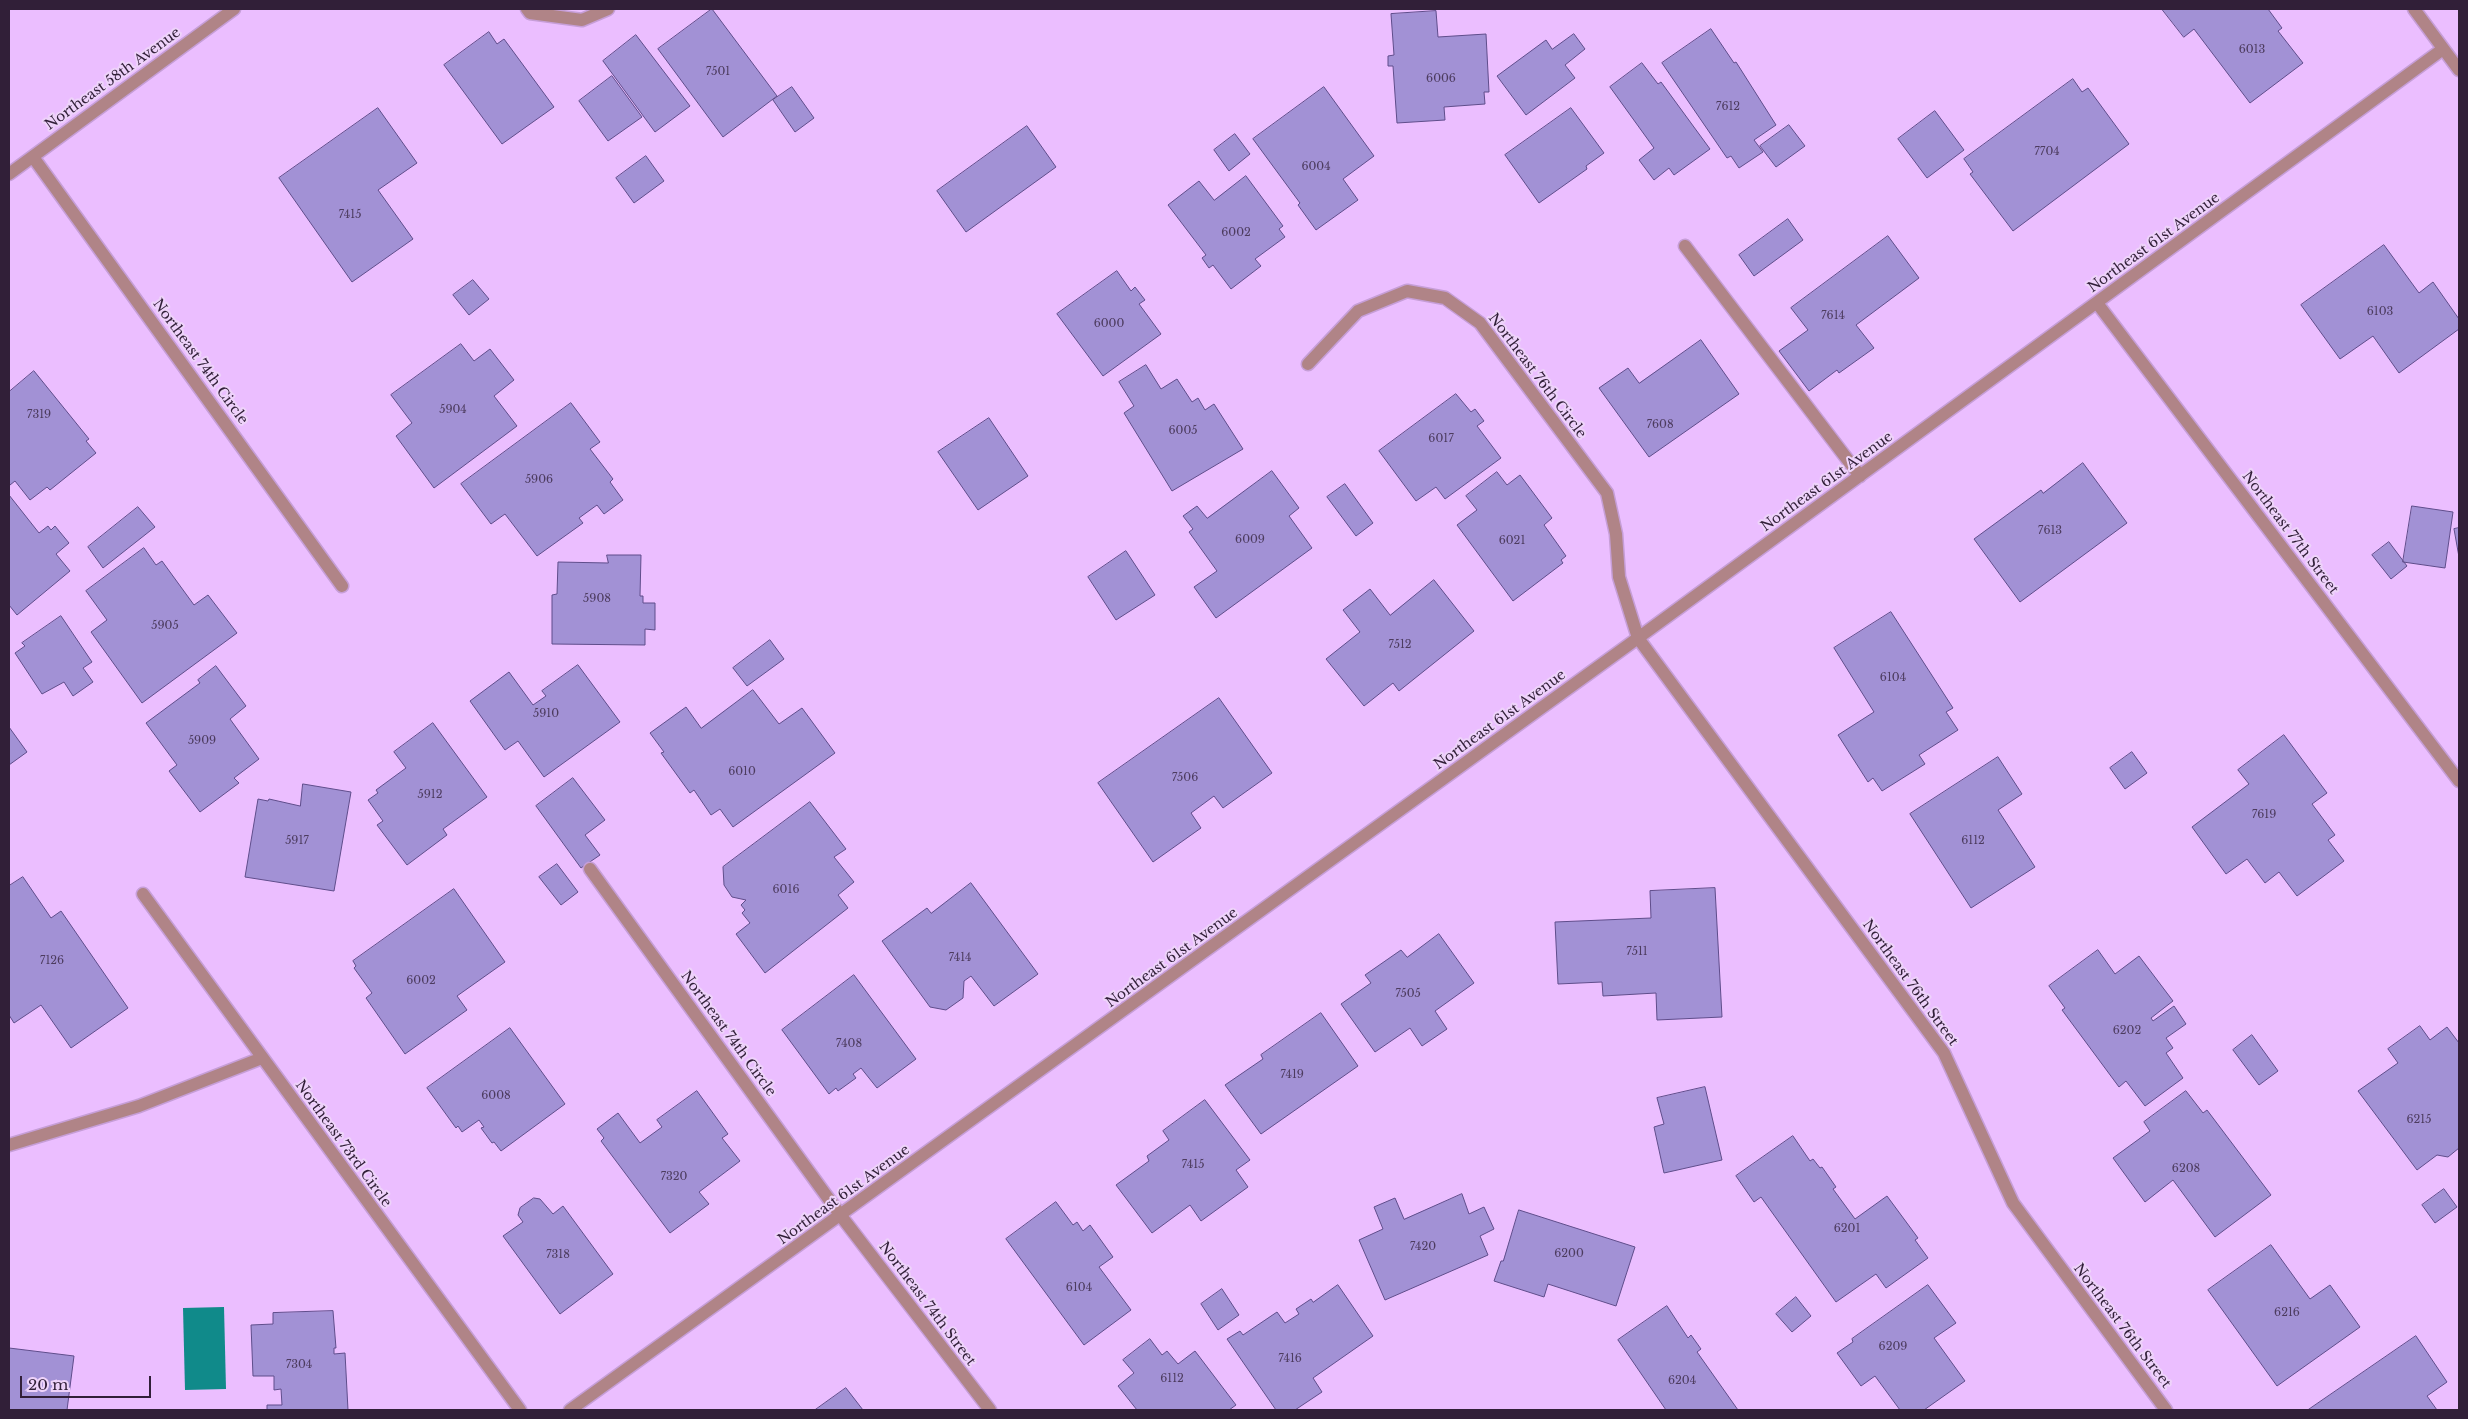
<!DOCTYPE html>
<html>
<head>
<meta charset="utf-8">
<style>
  body { margin:0 }
  #map { position:relative; width:2468px; height:1419px; overflow:hidden; background:#ebbeff; font-family:"Libre Baskerville",serif }
  canvas { display:block }
  .frame { position:absolute; inset:0; border:10px solid #311f38; pointer-events:none }
  .scale { position:absolute; left:20px; top:1376px; width:131px; height:22px; box-sizing:border-box; border:2px solid #311f38; border-top:0; padding-left:6px; font-size:15px; line-height:18px; white-space:nowrap; color:#311f38; -webkit-text-stroke:4px #eed3fa; paint-order:stroke }
</style>
</head>
<body>
<div id="map">
<canvas width="2468" height="1419"></canvas>
<div class="frame"></div>
<div class="scale">20 m</div>
</div>
<script>
const ctx = document.querySelector('canvas').getContext('2d');
ctx.lineJoin = 'round';
function fill(path, color) {
  ctx.fillStyle = color;
  ctx.fill(path, 'evenodd');
}
function trace(path, color, width, dash) {
  ctx.strokeStyle = color;
  ctx.lineWidth = width;
  ctx.lineCap = dash ? 'butt' : 'round';
  ctx.setLineDash(dash || []);
  ctx.stroke(path);
}
function write(font, color, halo, rows, align = 'center') {
  ctx.font = font + ' "Libre Baskerville",serif';
  ctx.lineWidth = 4;
  ctx.setLineDash([]);
  ctx.textBaseline = 'middle';
  ctx.strokeStyle = halo;
  ctx.fillStyle = color;
  for (const [text, x, y, turn = 0] of rows) {
    ctx.save();
    ctx.translate(x, y);
    ctx.rotate((+turn || 0) * Math.PI / 180);
    ctx.textAlign = isNaN(turn) ? turn : align;
    if (halo) ctx.strokeText(text, 0, 0);
    ctx.fillText(text, 0, 0);
    ctx.restore();
  }
}
fill(new Path2D(`
  M224,1307L226,1389L185,1390L183,1308Z`), '#108a8a');
const building = new Path2D(`
  M712,9L777,96L723,137L658,49Z
  M2162,9H2268L2282,28L2278,31L2303,63L2250,103L2194,29L2184,37Z
  M1436,11L1438,37L1486,34L1489,92H1484L1485,104L1444,107L1445,120L1397,123L1393,66H1388V56L1394,55L1391,14Z
  M1711,29L1734,63L1736,62L1776,125L1754,140L1763,152L1739,168L1731,156L1727,158L1662,63Z
  M489,32L497,44L504,39L554,107L502,144L444,65Z
  M1574,34L1585,49L1565,65L1575,78L1526,115L1497,76L1546,40L1552,49Z
  M636,35L690,106L655,132L603,61Z
  M1642,63L1658,84L1661,82L1710,149L1674,175L1669,168L1654,180L1639,160L1654,148L1610,87Z
  M612,76L642,117L608,141L579,101Z
  M2073,79L2082,92L2088,88L2129,144L2013,231L1970,174L1973,172L1964,159Z
  M792,87L814,118L795,132L773,100Z
  M1324,87L1374,156L1343,179L1358,200L1316,230L1298,205L1300,203L1253,139Z
  M378,108L417,163L378,190L413,239L352,282L279,178Z
  M1571,108L1604,153L1586,166L1587,169L1539,203L1505,155Z
  M1935,111L1964,150L1927,178L1898,139Z
  M1789,125L1805,146L1776,167L1760,146Z
  M1027,126L1056,167L966,232L937,191Z
  M1235,134L1250,154L1229,171L1214,150Z
  M646,156L664,181L634,203L616,178Z
  M1246,176L1283,226L1279,229L1285,237L1255,259L1261,266L1231,289L1213,265L1209,268L1202,258L1206,255L1168,205L1199,181L1214,200Z
  M1788,219L1803,240L1754,276L1739,255Z
  M1888,236L1919,278L1856,325L1874,348L1839,373L1837,370L1809,391L1779,351L1808,330L1791,308Z
  M2384,245L2419,293L2433,282L2459,319V329L2399,373L2373,336L2340,359L2301,305Z
  M1117,271L1131,291L1135,287L1145,300L1139,304L1161,334L1103,376L1057,314Z
  M473,280L489,299L469,315L453,295Z
  M1701,340L1739,394L1649,457L1599,388L1628,368L1639,383Z
  M461,344L474,361L490,349L514,380L494,396L517,426L434,488L396,436L412,423L391,395Z
  M1146,365L1161,389L1177,379L1192,402L1198,398L1205,410L1214,404L1243,449L1172,491L1124,413L1134,406L1119,382Z
  M34,371L89,439L86,441L96,453L50,490L47,487L30,500L15,481L10,485L9,483V392Z
  M1456,394L1471,412L1475,409L1484,421L1477,426L1501,458L1445,499L1436,487L1416,501L1379,451Z
  M571,403L600,442L590,449L613,479L610,482L623,500L604,514L597,505L579,518L583,523L537,556L505,514L491,524L461,484Z
  M989,418L1028,476L978,510L938,452Z
  M2083,463L2127,523L2020,602L1974,539L2041,490L2043,493Z
  M1272,471L1299,508L1289,516L1312,548L1216,618L1194,587L1217,571L1189,532L1193,529L1183,516L1197,506L1207,518Z
  M1497,472L1507,485L1520,475L1552,518L1544,525L1566,556L1561,560L1563,563L1513,601L1457,525L1477,510L1466,496Z
  M1345,484L1373,523L1356,536L1327,497Z
  M9,495L39,533L48,526L51,530L55,526L69,543L56,554L70,571L17,615L9,605Z
  M2412,506L2453,512L2445,568L2403,562Z
  M138,507L155,527L103,568L88,547Z
  M2459,528V557L2454,529Z
  M2389,542L2407,566L2391,579L2372,555Z
  M144,548L156,565L162,561L194,605L208,595L237,633L142,703L91,632L107,620L86,591Z
  M1126,551L1155,595L1116,620L1088,577Z
  M607,555H641L640,596H643V603H655V630L645,629V645L552,644V595L557,594L558,562L608,563Z
  M1434,580L1474,631L1399,691L1393,683L1364,706L1326,659L1360,632L1343,610L1370,589L1390,615Z
  M1891,612L1953,708L1946,712L1958,730L1919,755L1925,764L1882,791L1873,778L1868,782L1838,735L1874,712L1834,648Z
  M61,616L92,662L83,668L93,682L73,696L64,682L42,694L15,653L25,646L22,643Z
  M770,640L784,659L747,686L733,668Z
  M578,665L620,722L544,777L518,741L505,750L470,701L509,672L533,705L546,696L542,691Z
  M216,666L246,706L230,719L259,759L234,778L239,783L200,812L169,771L177,765L146,723L200,683L198,680Z
  M753,690L779,724L802,708L835,753L733,827L720,809L711,815L694,790L690,793L661,753L664,752L650,733L686,707L701,728Z
  M1219,698L1272,773L1223,808L1214,796L1191,813L1201,828L1153,862L1098,783Z
  M433,723L487,797L443,829L447,835L407,865L377,825L383,821L368,800L378,793L376,790L406,768L394,752Z
  M9,727L27,752L9,765Z
  M2284,735L2327,793L2312,804L2335,835L2328,840L2344,861L2297,896L2279,872L2265,883L2247,859L2226,874L2192,827L2249,784L2238,770Z
  M2132,752L2147,773L2125,789L2110,768Z
  M1998,757L2022,794L1998,810L2035,867L1971,908L1910,814Z
  M573,778L605,820L585,835L600,855L581,868L536,806Z
  M303,784L351,792L334,891L245,877L258,799L268,801L269,799L300,806Z
  M810,802L846,849L834,857L854,882L838,895L848,908L765,973L736,934L750,923L742,913L745,910L741,905L746,900L732,897L724,885L723,867Z
  M557,864L578,892L561,905L539,877Z
  M23,877L51,918L61,911L128,1008L71,1048L41,1005L14,1023L9,1015V886Z
  M971,883L1038,974L994,1006L971,976L964,981L963,998L946,1010L930,1007L882,941L927,908L931,913Z
  M1715,888L1722,1017L1657,1020L1656,993L1603,996L1602,982L1558,984L1555,922L1651,918L1650,891Z
  M454,889L505,962L457,996L467,1010L405,1054L366,998L372,993L354,968L356,966L353,961Z
  M1439,934L1474,983L1435,1011L1447,1029L1422,1046L1410,1028L1375,1052L1341,1004L1371,983L1365,975L1401,950L1407,957Z
  M2098,950L2115,974L2139,956L2173,1001L2151,1018L2153,1021L2174,1006L2186,1024L2166,1038L2173,1048L2166,1053L2183,1078L2145,1106L2126,1081L2119,1087L2062,1010L2065,1008L2049,986Z
  M854,975L916,1059L877,1088L861,1068L853,1074L856,1078L838,1091L836,1088L829,1094L782,1030Z
  M1321,1013L1358,1066L1261,1134L1225,1085L1263,1059L1261,1055Z
  M2420,1026L2430,1040L2447,1027L2459,1043V1148L2448,1157L2437,1155L2417,1170L2358,1091L2398,1063L2388,1049Z
  M510,1028L565,1104L501,1151L494,1142L492,1143L481,1128L484,1127L479,1120L462,1132L458,1126L456,1128L427,1088Z
  M2252,1035L2278,1071L2259,1085L2233,1050Z
  M1705,1087L1722,1160L1664,1173L1654,1127L1664,1124L1657,1098Z
  M697,1091L728,1134L722,1138L740,1161L699,1192L709,1204L670,1233L601,1141L604,1138L597,1129L618,1113L640,1143L662,1127L657,1120Z
  M2186,1091L2203,1113L2207,1110L2271,1195L2215,1237L2173,1180L2145,1202L2113,1158L2150,1131L2144,1122Z
  M1205,1100L1250,1160L1236,1170L1248,1187L1201,1221L1190,1205L1152,1233L1116,1185L1149,1161L1147,1156L1169,1140L1163,1131Z
  M1793,1136L1810,1161L1813,1159L1820,1168L1822,1167L1836,1187L1833,1189L1855,1219L1887,1196L1918,1238L1915,1240L1928,1258L1886,1288L1876,1274L1836,1302L1761,1197L1754,1202L1736,1176Z
  M2444,1189L2457,1207L2435,1223L2422,1205Z
  M1462,1194L1469,1214L1484,1207L1494,1229L1480,1236L1488,1255L1385,1300L1359,1240L1383,1229L1374,1207L1395,1198L1404,1219Z
  M534,1198L540,1199L553,1214L563,1206L613,1274L560,1314L503,1236L523,1222L518,1215L520,1208Z
  M1056,1202L1073,1225L1077,1222L1083,1231L1090,1225L1113,1257L1099,1267L1131,1310L1084,1345L1006,1239Z
  M1519,1210L1635,1247L1616,1306L1548,1284L1544,1297L1494,1281L1501,1261H1503Z
  M2271,1245L2310,1299L2330,1285L2360,1327L2277,1386L2208,1290Z
  M1338,1285L1373,1336L1313,1378L1322,1392L1295,1410H1276L1227,1339L1240,1331L1243,1335L1277,1312L1285,1323L1299,1314L1296,1309L1311,1299L1313,1302Z
  M1928,1285L1956,1323L1934,1338L1965,1381L1924,1410H1900L1875,1376L1861,1386L1837,1353L1853,1342L1852,1339Z
  M1222,1289L1239,1315L1218,1330L1201,1304Z
  M1796,1297L1811,1316L1792,1332L1776,1314Z
  M1667,1306L1688,1338L1691,1335L1701,1349L1697,1352L1738,1410H1666L1618,1340Z
  M333,1311L336,1348H334V1354L345,1353L348,1410H267V1405H282L281,1389L274,1390V1376H253L251,1325L273,1324V1313Z
  M2416,1336L2447,1382L2427,1396L2437,1410H2308Z
  M1150,1339L1162,1355L1167,1351L1178,1364L1195,1351L1236,1405L1229,1410H1137L1118,1386L1134,1373L1123,1360Z
  M9,1348L74,1356L67,1410H9Z
  M846,1388L863,1410H815Z`);
fill(building, '#a291d5');
trace(building, '#5f4d8b', 1);
const minor = new Path2D(`
  M527,9L530,13L582,20L608,9
  M2414,9L2459,70
  M33,157L342,586
  M9,174L234,9
  M1685,246L1860,476
  M2097,303L2459,781
  M1308,364L1358,311L1407,291L1445,298L1480,323L1607,493L1616,534L1619,577L1638,638L1944,1053L2013,1203L2166,1410
  M590,869L841,1216L990,1410
  M143,894L520,1410
  M9,1145L139,1106L262,1058
  M570,1410L1638,638L2443,49`);
trace(minor, '#c69ed7', 15);
trace(minor, '#b08487', 12);
write('11px', '#4d3c5f', null, [
  ["6013",2252,50],
  ["7501",718,72],
  ["6006",1441,79],
  ["7612",1728,107],
  ["7704",2047,152],
  ["6004",1316,167],
  ["7415",350,215],
  ["6002",1236,233],
  ["6103",2380,312],
  ["7614",1833,316],
  ["6000",1109,324],
  ["5904",453,410],
  ["7319",39,415],
  ["7608",1660,425],
  ["6005",1183,431],
  ["6017",1441,439],
  ["5906",539,480],
  ["7613",2050,531],
  ["6009",1250,540],
  ["6021",1512,541],
  ["5908",597,599],
  ["5905",165,626],
  ["7512",1400,645],
  ["6104",1893,678],
  ["5910",546,714],
  ["5909",202,741],
  ["6010",742,772],
  ["7506",1185,778],
  ["5912",430,795],
  ["7619",2264,815],
  ["5917",297,841],
  ["6112",1973,841],
  ["6016",786,890],
  ["7511",1637,952],
  ["7414",960,958],
  ["7126",52,961],
  ["6002",421,981],
  ["7505",1408,994],
  ["6202",2127,1031],
  ["7408",849,1044],
  ["7419",1292,1075],
  ["6008",496,1096],
  ["6215",2419,1120],
  ["7415",1193,1165],
  ["6208",2186,1169],
  ["7320",674,1177],
  ["6201",1847,1229],
  ["7420",1423,1247],
  ["6200",1569,1254],
  ["7318",558,1255],
  ["6104",1079,1288],
  ["6216",2287,1313],
  ["6209",1893,1347],
  ["7416",1290,1359],
  ["7304",299,1365],
  ["6112",1172,1379],
  ["6204",1682,1381]
]);
write('14px', '#311f38', '#eed3fa', [
  ["Northeast 58th Avenue",113,79,-36],
  ["Northeast 61st Avenue",2154,243,-36],
  ["Northeast 74th Circle",200,362,54],
  ["Northeast 76th Circle",1537,376,53],
  ["Northeast 61st Avenue",1827,482,-36],
  ["Northeast 77th Street",2290,533,53],
  ["Northeast 61st Avenue",1500,720,-36],
  ["Northeast 61st Avenue",1172,958,-36],
  ["Northeast 76th Street",1910,983,54],
  ["Northeast 74th Circle",728,1034,54],
  ["Northeast 73rd Circle",343,1144,54],
  ["Northeast 61st Avenue",844,1195,-36],
  ["Northeast 74th Street",927,1304,53],
  ["Northeast 76th Street",2122,1326,53]
]);
</script>
</body>
</html>
